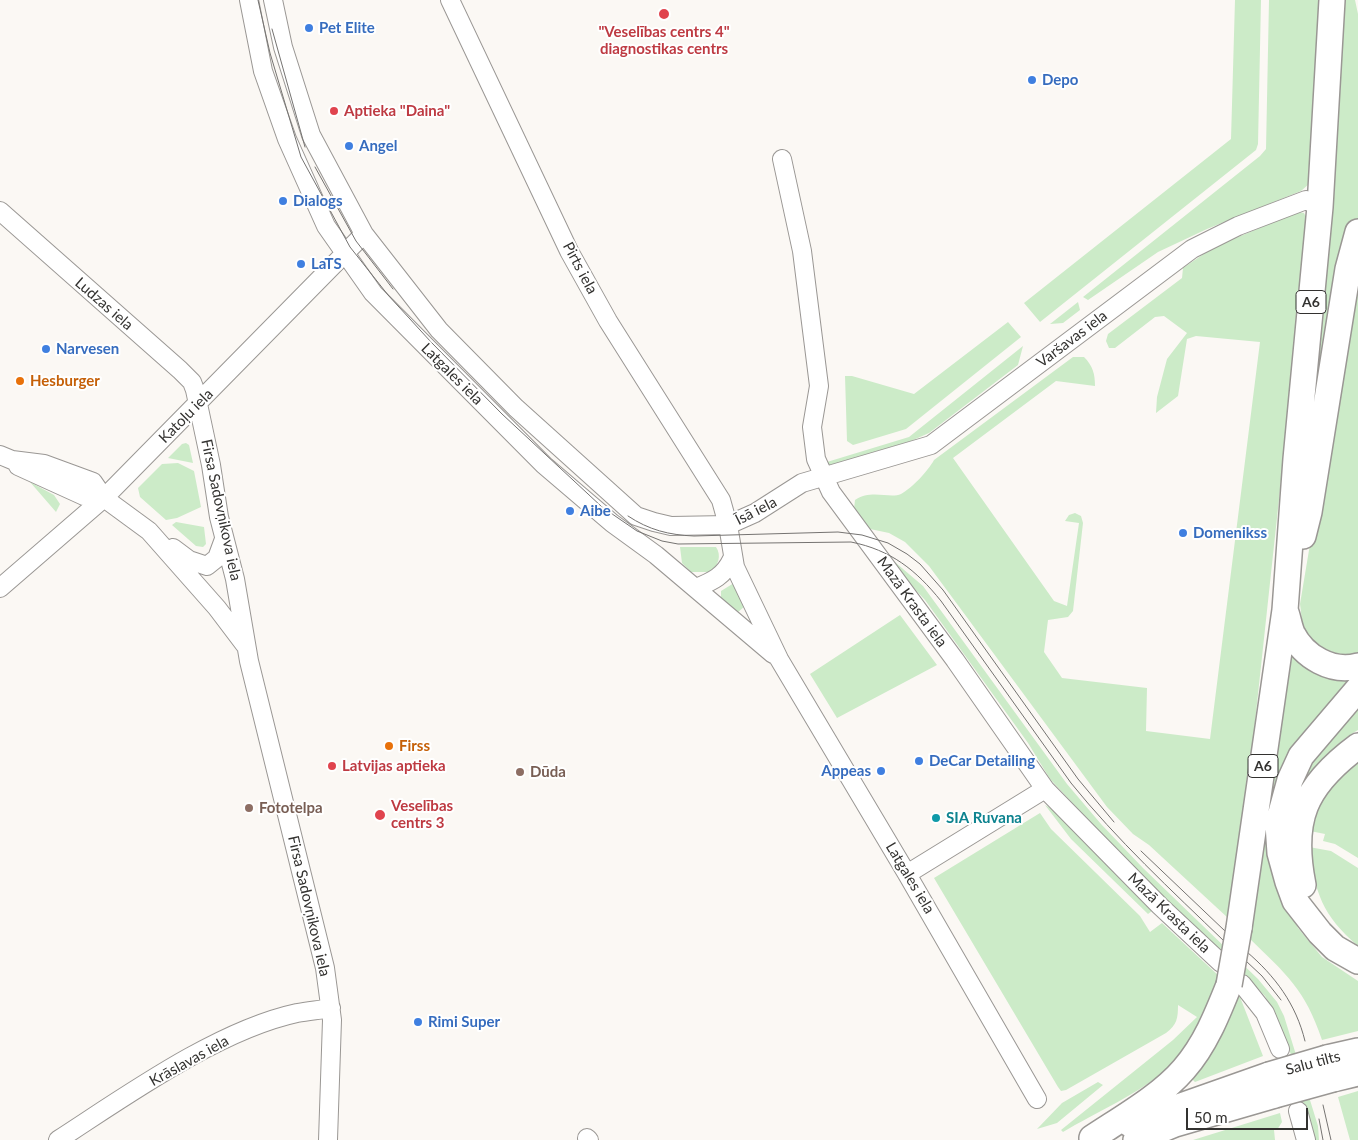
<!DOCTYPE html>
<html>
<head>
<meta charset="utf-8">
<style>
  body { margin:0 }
  #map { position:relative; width:1358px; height:1140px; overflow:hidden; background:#fbf8f4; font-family:Lato,sans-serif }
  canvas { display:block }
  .scale { position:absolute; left:1186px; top:1108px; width:122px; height:22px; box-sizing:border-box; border:2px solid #333230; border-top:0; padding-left:6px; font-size:15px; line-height:18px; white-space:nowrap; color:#333230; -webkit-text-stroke:4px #fff; paint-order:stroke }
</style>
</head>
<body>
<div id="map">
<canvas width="1358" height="1140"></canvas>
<div class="scale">50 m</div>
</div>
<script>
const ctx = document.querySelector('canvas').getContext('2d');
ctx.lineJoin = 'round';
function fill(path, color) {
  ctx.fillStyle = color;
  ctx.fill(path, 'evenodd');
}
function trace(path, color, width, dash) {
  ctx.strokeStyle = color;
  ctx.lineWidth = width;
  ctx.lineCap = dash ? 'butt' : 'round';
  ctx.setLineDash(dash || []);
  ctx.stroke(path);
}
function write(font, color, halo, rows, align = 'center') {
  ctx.font = font + ' Lato,sans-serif';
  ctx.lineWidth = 4;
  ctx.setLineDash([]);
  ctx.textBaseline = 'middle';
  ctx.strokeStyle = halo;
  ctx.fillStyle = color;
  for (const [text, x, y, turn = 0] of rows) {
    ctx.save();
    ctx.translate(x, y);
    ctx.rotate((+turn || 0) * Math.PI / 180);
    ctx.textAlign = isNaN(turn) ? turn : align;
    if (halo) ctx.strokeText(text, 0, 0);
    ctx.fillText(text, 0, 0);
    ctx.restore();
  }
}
fill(new Path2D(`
  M1235,0H1261L1258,144L1256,150L1040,322L1024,303L1231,139Z
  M1269,0H1322L1310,183L1301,191L1207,229L1158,252L1088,300L1083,297L1260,156L1266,149Z
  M1340,0H1355L1358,14V254L1341,247L1337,261L1302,472L1336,156L1341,78Z
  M1298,212L1304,213L1308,221V230L1251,759L1228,918L1149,845L1133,834L1107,807L929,566L905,542L889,533L870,529L854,509L855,500C871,489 890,499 901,494C912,488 928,471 934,460L1073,357H1084C1093,366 1095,374 1095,386L1056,381L953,458L1054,601L1067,606L1079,523L1065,521L1069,515L1075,513L1081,516L1083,523L1073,611L1068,617L1048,620L1044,652L1062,678L1147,688L1146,731L1210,739L1260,342L1196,336L1187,339L1178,396L1156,413L1157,397L1167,359L1187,333L1164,316L1155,317L1115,348H1109L1106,341L1108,334L1182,278L1183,268L1214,247Z
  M1358,257V654C1337,658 1310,646 1303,624C1301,618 1301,610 1300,604Z
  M1078,302L1080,310L1063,323L1050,324Z
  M1008,322L1021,337L906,429L853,445L847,441L845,376H852L914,394Z
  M1023,346L1018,365L929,433L911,441L828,466L827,462L909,437Z
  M186,443L189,445L193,463L168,458L182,444Z
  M178,463L194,471L201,507L177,518L166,520L140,497L138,488L162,464Z
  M30,482L54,495L60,504L56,512Z
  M176,522L204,527L206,544L203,547L196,546L172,525Z
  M680,547H716C722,556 718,565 711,572H691L682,563Z
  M889,557L923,586L1067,784L1101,824L1143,868L1258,979L1277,1002L1284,1016L1318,1126L1319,1140H1313L1288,1044L1265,996L1121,855L1050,779L1028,743L925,600L909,583Z
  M734,583L745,606L737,613L721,601V591Z
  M900,615L937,665L837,718L810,674Z
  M1292,656C1314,677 1325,677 1354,677L1295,746L1286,902L1298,928L1322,957L1358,981V1031L1322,1040C1305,989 1286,974 1249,938Z
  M1358,702V730C1328,746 1313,777 1290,800L1301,772Z
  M1358,755V858L1335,844L1323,841L1325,834L1310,831L1315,806Z
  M1045,805L1052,809L1152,911L1148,914L1071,839Z
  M1040,813L1051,829L1140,916L1150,932L1162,923L1219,976C1206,1008 1193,1045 1167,1069C1140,1093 1095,1113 1063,1132L1061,1130L1173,1040L1197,1017L1178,1005C1178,1018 1177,1025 1166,1033L1066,1090L1061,1091L1058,1087L934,878Z
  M1309,847L1331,851L1358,868V946C1322,915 1315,893 1309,847Z
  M1236,992L1240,997L1263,1056L1195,1082L1192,1079L1204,1062Z
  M1098,1082L1103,1085L1057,1123L1037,1129L1062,1103Z
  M1358,1091V1140H1350L1338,1097Z
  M1280,1113L1282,1122L1277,1130H1274L1275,1140H1193Z`), '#ccebc8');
const minor = new Path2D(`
  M249,0L263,71L287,139L326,226L373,293L544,465L612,523L656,555L773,654
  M273,0L283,47L311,135L364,234L439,330L516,408L636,516L654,522L671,526L728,525L755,513L802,483L931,445L1192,249L1238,226L1306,200L1320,207
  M450,0L569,251L608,321L721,500L728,525L735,567L779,659L907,874L1037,1099
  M782,159L802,251L819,386L812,427L816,459L831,492L955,660L1045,789L1160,906L1221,963
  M0,211L180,370L192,382L195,390L211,465L219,517L235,579L249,661L325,968L332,1020L328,1140
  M0,455L12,460L44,464L93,482L104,498L149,531L217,608L245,645
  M18,466L84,496L104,498
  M173,548L189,560L207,566L217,558L224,539
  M0,588L104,498L364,234
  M696,588C713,581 724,576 732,559
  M907,874L1045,789
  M1242,984L1265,1013L1280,1049
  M1298,1111L1306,1140
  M587,1138L589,1140
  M58,1140C126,1096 218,1030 297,1013C308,1011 319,1010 331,1008`);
const highway = new Path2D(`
  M1303,536L1309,512L1348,269L1358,232
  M1285,610C1288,617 1289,626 1292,633C1304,657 1332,673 1358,666
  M1358,689L1301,756L1290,780L1278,824L1280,853L1288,882L1295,901L1320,933L1335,948L1358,961
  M1303,885C1290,820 1304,786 1358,746
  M1239,928L1285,610L1296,459L1320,207L1332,0
  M1327,1058L1358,1051
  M1333,1079L1358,1073
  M1130,1124L1269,1075
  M1092,1138C1122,1118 1161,1096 1184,1069C1205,1045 1217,1015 1229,985
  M1136,1140L1175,1124L1275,1095`);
trace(minor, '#9a9794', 20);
trace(highway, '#9a9794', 28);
trace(minor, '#fff', 18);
trace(highway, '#fff', 25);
trace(new Path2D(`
  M258,0L270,53L301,157L350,247L388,295L431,342L502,414L602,507L637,531L662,541L678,544L851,542C891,550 916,570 941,601L1071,783C1117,840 1171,890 1224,941
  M272,29L305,147
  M315,167L356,241L393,289
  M628,516C649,530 669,535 694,536L838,532L862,535L888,543L907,554L920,564L943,590L1078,779L1114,822
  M1141,851L1225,931
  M1247,952C1275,976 1296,1004 1305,1041
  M1246,961L1262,976L1281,1000
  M1323,1105L1331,1140
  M1319,1119L1323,1140`), '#757371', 1);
const highwayBridge = new Path2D(`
  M1229,985L1239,928
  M1269,1075L1327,1058
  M1275,1095L1333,1079`);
trace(highwayBridge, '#9a9794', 28, []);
trace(highwayBridge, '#fff', 25);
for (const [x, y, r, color] of [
  [664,14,6,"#e0444e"],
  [309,28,5,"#3f7fe0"],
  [1032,80,5,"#3f7fe0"],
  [334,111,5,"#e0444e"],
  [349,146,5,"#3f7fe0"],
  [283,201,5,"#3f7fe0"],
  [301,264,5,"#3f7fe0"],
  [46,349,5,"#3f7fe0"],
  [20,381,5,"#e8710a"],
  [570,511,5,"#3f7fe0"],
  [1183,533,5,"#3f7fe0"],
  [389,746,5,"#e8710a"],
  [919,761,5,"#3f7fe0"],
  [332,766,5,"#e0444e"],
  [881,771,5,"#3f7fe0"],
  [520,772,5,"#8d6e63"],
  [249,808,5,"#8d6e63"],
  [380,815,6,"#e0444e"],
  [936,818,5,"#0f9aa8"],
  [418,1022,5,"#3f7fe0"]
]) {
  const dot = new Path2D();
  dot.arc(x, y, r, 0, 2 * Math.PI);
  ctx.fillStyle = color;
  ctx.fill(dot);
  trace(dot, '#fff', 2);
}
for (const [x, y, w] of [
  [1311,302,30],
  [1263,766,30]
]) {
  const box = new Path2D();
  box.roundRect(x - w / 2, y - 11.5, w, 23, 4);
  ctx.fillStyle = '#fff';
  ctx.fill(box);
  trace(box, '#333230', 1);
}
write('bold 14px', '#333230', null, [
  ["A6",1311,302],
  ["A6",1263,766]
]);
write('bold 15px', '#366cbe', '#fff', [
  ["Pet Elite",319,28],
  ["Depo",1042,80],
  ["Angel",359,146],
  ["Dialogs",293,201],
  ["LaTS",311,264],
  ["Narvesen",56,349],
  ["Aibe",580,511],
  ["Domenikss",1193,533],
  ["DeCar Detailing",929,761],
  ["Appeas",871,771,"right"],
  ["Rimi Super",428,1022]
], 'left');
write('bold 15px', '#be3a42', '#fff', [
  ["\"Veselības centrs 4\"",664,32,"center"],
  ["diagnostikas centrs",664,49,"center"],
  ["Aptieka \"Daina\"",344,111],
  ["Latvijas aptieka",342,766],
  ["Veselības",391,806],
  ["centrs 3",391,823]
], 'left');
write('15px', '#333230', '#fff', [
  ["Pirts iela",580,268,62],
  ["Ludzas iela",104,304,41],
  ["Varšavas iela",1072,339,-37],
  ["Latgales iela",452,374,45],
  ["Katoļu iela",186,416,-45],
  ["Firsa Sadovņikova iela",221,510,78],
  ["Īsā iela",756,511,-27],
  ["Mazā Krasta iela",912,602,54],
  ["Latgales iela",910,878,59],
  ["Firsa Sadovņikova iela",309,906,77],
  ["Mazā Krasta iela",1169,913,44],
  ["Krāslavas iela",189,1061,-29],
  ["Salu tilts",1313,1063,-15]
]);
write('bold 15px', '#c56008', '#fff', [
  ["Hesburger",30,381],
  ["Firss",399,746]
], 'left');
write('bold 15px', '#785e54', '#fff', [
  ["Dūda",530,772],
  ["Fototelpa",259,808]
], 'left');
write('bold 15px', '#0d838f', '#fff', [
  ["SIA Ruvana",946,818]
], 'left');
</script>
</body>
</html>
